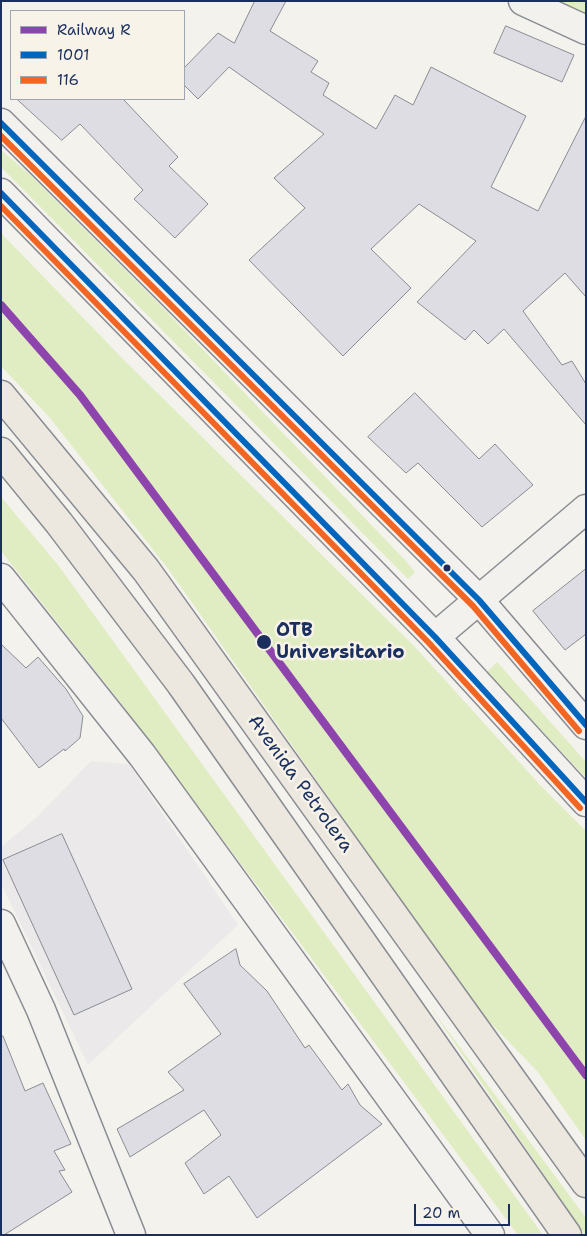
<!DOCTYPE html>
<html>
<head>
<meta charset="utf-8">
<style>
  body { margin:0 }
  #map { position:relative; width:587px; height:1236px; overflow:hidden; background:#f4f2ec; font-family:"Shantell Sans",sans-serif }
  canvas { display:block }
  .frame { position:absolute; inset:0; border:2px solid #1b2f5e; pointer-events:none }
  .legend { position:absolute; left:10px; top:10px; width:175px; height:90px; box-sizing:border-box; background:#f7f3e8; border:1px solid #9fa5b1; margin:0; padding:6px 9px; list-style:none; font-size:15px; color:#1b2f5e }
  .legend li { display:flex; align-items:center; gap:10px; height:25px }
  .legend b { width:25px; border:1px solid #9fa5b1 }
  .scale { position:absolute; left:414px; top:1204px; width:96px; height:22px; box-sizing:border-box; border:2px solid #1b2f5e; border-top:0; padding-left:6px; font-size:15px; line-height:18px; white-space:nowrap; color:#1b2f5e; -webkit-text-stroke:4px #f7f3e8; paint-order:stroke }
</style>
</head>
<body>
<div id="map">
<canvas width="587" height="1236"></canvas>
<div class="frame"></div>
<ul class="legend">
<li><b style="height:6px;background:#8e44ad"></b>Railway R</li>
<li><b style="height:6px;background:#0065bd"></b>1001</li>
<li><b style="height:6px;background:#f26522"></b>116</li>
</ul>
<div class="scale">20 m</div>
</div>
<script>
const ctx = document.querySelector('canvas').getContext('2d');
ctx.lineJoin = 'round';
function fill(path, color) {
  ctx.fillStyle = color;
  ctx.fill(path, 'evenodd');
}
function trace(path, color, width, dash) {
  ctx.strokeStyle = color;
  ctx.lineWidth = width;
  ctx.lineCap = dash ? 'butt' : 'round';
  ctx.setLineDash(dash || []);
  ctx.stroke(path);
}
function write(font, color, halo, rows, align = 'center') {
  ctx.font = font + ' "Shantell Sans",sans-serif';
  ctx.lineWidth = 5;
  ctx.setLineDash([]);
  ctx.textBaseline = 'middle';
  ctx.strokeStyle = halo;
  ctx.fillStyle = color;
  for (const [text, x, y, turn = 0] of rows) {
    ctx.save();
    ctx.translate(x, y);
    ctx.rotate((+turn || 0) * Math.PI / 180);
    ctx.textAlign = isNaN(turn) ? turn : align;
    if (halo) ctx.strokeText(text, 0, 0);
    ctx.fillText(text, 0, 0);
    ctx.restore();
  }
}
fill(new Path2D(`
  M91,761L129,764L238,925L88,1065L1,883V847L38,816Z`), '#ece9eb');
fill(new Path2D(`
  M550,1H586V17Z
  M1,150L29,174L162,307L404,559L415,572L408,579L1,167Z
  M1,233L123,359L415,647L540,785L586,831V1140L537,1071L478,1010L169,570L50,418L1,366Z
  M1,497L58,565L543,1235H518L121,703L1,551Z
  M497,662L586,762V778L487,672Z
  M428,1004L586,1218V1235H585Z`), '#e0ecc1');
const building = new Path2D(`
  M255,1H286L270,31L318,61L311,72L329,83L323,95L376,129L395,95L413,105L431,67L526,116L491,187L538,211L586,116V297L565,273L523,311L562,365L572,361L586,384V425L504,329L488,344L474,330L465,340L417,302L476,241L419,204L371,249L411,288L343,356L249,260L305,208L274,178L324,134L229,67L198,99L184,85V68L218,33L234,43Z
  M506,26L574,55L562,82L494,53Z
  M17,99H123L178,157L169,166L208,204L175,238L134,199L143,190L80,124L62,140Z
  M415,393L479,459L495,444L533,485L482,527L418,463L406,473L368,437Z
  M586,569V634L565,650L533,611Z
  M1,644L26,668L38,657L66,689L83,716L80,738L65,751L64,749L39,768L1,718Z
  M62,834L132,989L74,1015L3,860Z
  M236,949L240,965L267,991L305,1048L309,1045L342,1090L348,1084L360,1105L382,1124L257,1218L229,1176L204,1194L185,1163L221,1135L204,1110L130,1157L117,1129L184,1090L168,1072L221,1034L184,984Z
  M1,1036H3L25,1091L43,1083L71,1144L54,1151L65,1170L59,1171L72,1192L4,1235H1Z`);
fill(building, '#dddde3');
trace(building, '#898c92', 1);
const street = new Path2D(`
  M523,1L586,30
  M1,578L142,755L490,1235
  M435,637L586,509
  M1,924L41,1010L131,1235`);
const secondary = new Path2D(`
  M1,123L479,600L586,725
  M1,193L435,637L586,802`);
const highway = new Path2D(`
  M1,395L146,570L586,1183
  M1,452L59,523L181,684L567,1235`);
trace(street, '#898c92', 31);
trace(secondary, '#898c92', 31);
trace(highway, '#898c92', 31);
trace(street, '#f2f1ed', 28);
trace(secondary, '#f2f1ed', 28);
trace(highway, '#ede8df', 28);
trace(new Path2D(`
  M1,123L479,600L586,725
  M1,193L435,637L586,802`), '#0065bd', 6);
trace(new Path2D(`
  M1,136L473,606L579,731
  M1,206L429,643L580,808`), '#f26522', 6);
trace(new Path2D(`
  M1,305L80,395L586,1075`), '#8e44ad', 8);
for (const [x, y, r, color] of [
  [447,568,4.5,"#1b2f5e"],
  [264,642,8,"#1b2f5e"]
]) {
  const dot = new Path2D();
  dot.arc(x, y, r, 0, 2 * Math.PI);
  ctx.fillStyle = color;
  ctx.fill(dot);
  trace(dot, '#f7f3e8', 2);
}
write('bold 19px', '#1b2f5e', '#f7f3e8', [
  ["OTB",276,631],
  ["Universitario",276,653]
], 'left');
write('19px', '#1b2f5e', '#f7f3e8', [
  ["Avenida Petrolera",300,784,54]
]);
</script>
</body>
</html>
